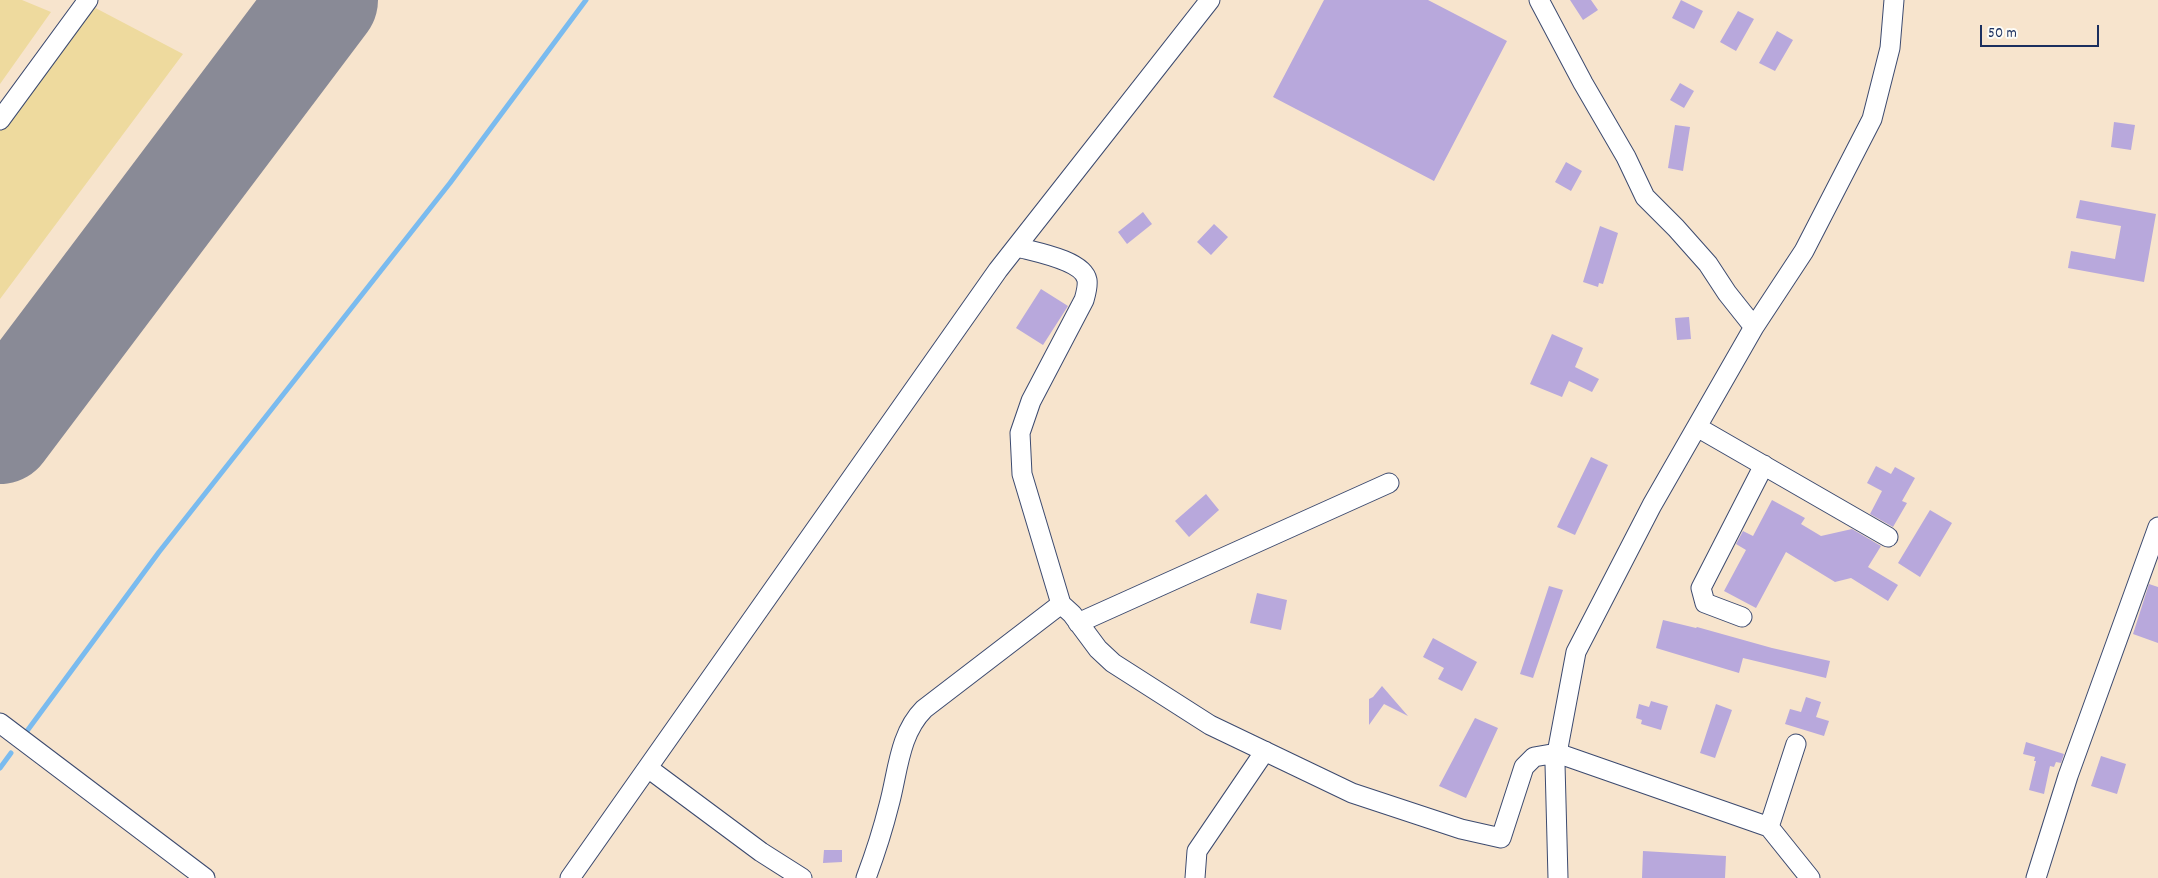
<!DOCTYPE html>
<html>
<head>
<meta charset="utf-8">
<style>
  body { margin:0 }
  #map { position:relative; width:2158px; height:878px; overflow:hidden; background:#f7e4cd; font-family:Dekko,sans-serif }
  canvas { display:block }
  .scale { position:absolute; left:1980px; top:25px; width:119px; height:22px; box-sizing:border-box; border:2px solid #1b2f5e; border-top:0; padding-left:6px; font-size:15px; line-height:18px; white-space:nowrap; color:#1b2f5e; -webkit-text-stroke:4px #fdfcf7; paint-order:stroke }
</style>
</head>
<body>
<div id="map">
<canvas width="2158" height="878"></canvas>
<div class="scale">50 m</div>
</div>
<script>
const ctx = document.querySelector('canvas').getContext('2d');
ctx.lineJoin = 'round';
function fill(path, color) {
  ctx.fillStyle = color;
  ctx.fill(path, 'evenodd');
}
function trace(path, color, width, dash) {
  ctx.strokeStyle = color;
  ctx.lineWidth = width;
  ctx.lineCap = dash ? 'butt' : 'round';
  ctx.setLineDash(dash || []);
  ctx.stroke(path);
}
fill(new Path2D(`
  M0,0H22L51,12L0,84Z
  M86,3L183,54L0,299V120Z`), '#eeda9e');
trace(new Path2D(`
  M27,731L159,552L450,183L586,0
  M0,768L11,753`), '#7abbef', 5);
trace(new Path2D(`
  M0,430L324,0`), '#898a96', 108);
fill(new Path2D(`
  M1324,0H1428L1507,41L1434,181L1273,97Z
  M1570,0H1591L1598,10L1583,20Z
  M1681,0L1703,11L1694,29L1672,18Z
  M1738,11L1754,19L1736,51L1720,42Z
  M1777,31L1793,40L1775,71L1759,63Z
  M1680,83L1694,91L1684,108L1670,100Z
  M2114,122L2135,125L2131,150L2111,147Z
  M1675,125L1690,127L1683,171L1668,168Z
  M1566,162L1582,171L1571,191L1555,182Z
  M2080,200L2156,214L2144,282L2068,268L2071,251L2115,259L2121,226L2076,218Z
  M1143,212L1152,224L1127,244L1118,232Z
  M1214,224L1228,237L1211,255L1197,242Z
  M1600,226L1618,233L1603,284L1599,283L1598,287L1583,282Z
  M1041,289L1068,306L1043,345L1016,328Z
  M1689,317L1691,339L1677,340L1675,318Z
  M1552,334L1583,348L1575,367L1599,379L1592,392L1569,381L1562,397L1530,384Z
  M1591,457L1608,465L1575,535L1557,527Z
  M1876,466L1891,474L1895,467L1915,478L1902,501L1907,503L1893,527L1870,514L1882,491L1867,483Z
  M1206,494L1219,510L1189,537L1175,521Z
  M1772,500L1805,518L1801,524L1821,536L1852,529L1881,546L1868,567L1898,585L1888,601L1851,578L1835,582L1786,552L1756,608L1724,591L1746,550L1736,544L1743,531L1753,536Z
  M1930,510L1952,523L1920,577L1898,563Z
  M2149,584L2158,587V643L2133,634Z
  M1549,586L1563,590L1533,678L1520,674Z
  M1257,593L1287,600L1281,630L1250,623Z
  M1663,620L1696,628L1697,627L1772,648L1830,661L1826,678L1743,658L1739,673L1656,648Z
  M1433,638L1477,662L1462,691L1438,679L1444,668L1423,657Z
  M1382,686L1408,716L1384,704L1369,725V699L1373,697Z
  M1806,697L1821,702L1816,717L1829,721L1824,736L1785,724L1790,709L1801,712Z
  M1651,701L1668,706L1661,730L1641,724L1642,720L1636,718L1639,704L1649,707Z
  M1716,704L1732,710L1715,758L1700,753Z
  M1475,718L1498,728L1466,798L1439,786Z
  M2026,742L2064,754L2061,763L2056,762L2054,767L2050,766L2044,794L2029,790L2036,761H2034L2035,757L2023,754Z
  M2101,756L2126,764L2117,794L2091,786Z
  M824,850H842V862L823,863Z
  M1643,851L1726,856L1725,878H1642Z`), '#b8a8dc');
const minor = new Path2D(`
  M1539,0L1583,83L1626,157L1645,197L1676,228L1708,264L1727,293L1754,327
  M0,120L88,0
  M1697,427L1888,537
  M1061,604L1072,614L1098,649L1113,663L1210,725L1352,793L1461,829L1501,838L1524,767L1534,757L1557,753L1769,827L1810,878
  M1742,617L1705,603L1701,588L1764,465
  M1078,623L1389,483
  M0,723L205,878
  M648,768L761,852L802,878
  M1769,827L1796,744
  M570,878L998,270L1210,0
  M866,878C875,854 883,829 889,805C898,772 899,734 924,709L1061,604L1022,474L1020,433L1031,401L1084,300C1086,293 1088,287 1087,280C1083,260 1035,252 1017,247
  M1195,878L1197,851L1265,751
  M1558,878L1555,764L1576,652L1652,505L1754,327L1804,251L1872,119L1890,48L1894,0
  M2036,878L2068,776L2158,527`);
trace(minor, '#3c4a6f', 21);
trace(minor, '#fff', 19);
</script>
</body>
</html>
